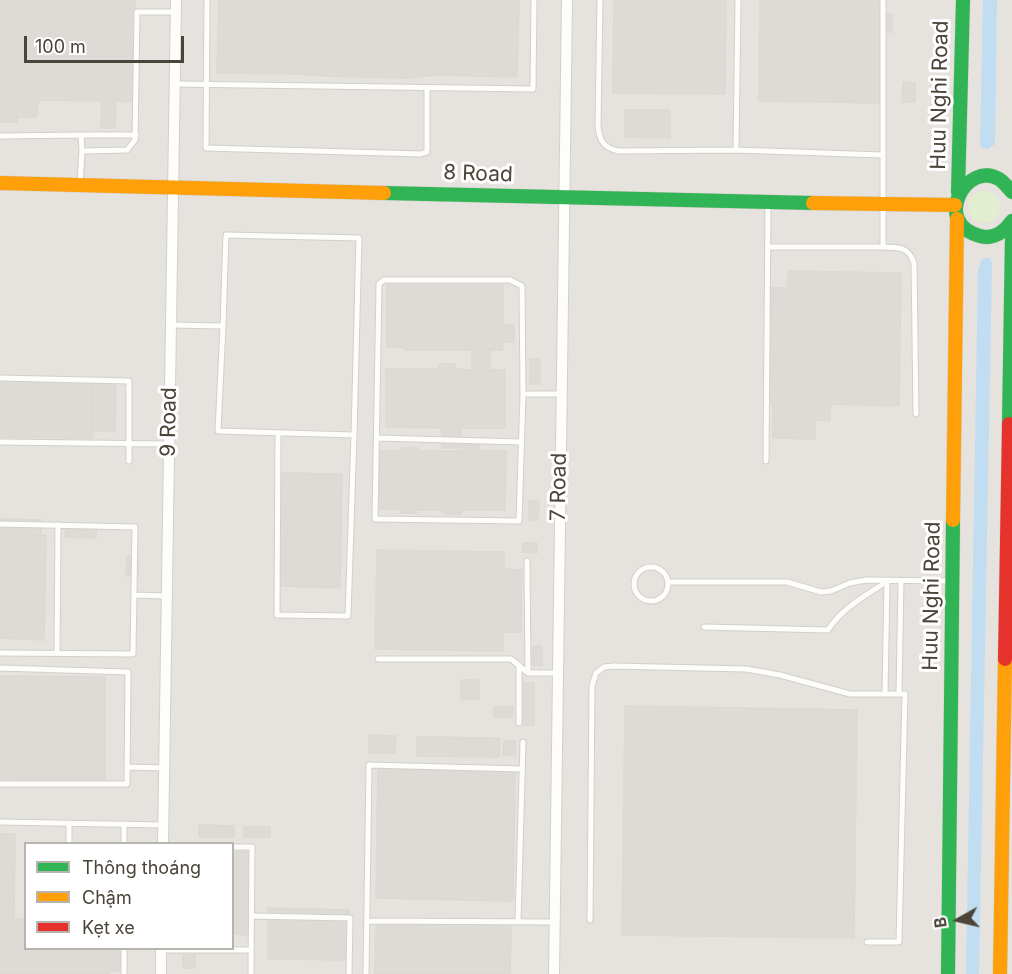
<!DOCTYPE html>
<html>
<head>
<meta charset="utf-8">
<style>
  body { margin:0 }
  #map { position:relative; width:1012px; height:974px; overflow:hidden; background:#f4f2ee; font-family:Inter,sans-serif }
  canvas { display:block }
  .legend { position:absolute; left:24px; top:842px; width:210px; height:108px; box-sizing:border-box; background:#fff; border:2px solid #b7b4b0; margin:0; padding:8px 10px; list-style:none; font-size:18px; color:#4b4439 }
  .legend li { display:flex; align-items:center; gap:12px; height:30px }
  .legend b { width:30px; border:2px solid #b7b4b0 }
  .north { position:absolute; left:928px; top:890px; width:60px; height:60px; -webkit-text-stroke:4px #fff; paint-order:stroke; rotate:262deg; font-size:16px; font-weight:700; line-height:24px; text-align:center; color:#4b4439 }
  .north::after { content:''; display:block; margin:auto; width:21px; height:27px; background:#4b4439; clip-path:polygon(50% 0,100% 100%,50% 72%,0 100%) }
  .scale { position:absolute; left:24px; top:36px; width:160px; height:27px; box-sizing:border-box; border:3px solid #4b4439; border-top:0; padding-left:8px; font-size:18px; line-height:21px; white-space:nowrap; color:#4b4439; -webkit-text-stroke:4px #fff; paint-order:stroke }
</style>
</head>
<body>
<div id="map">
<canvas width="1012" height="974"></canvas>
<ul class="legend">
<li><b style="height:8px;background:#30b455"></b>Thông thoáng</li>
<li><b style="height:8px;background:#ff9f0a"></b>Chậm</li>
<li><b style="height:8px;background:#e5322d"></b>Kẹt xe</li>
</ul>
<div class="north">B</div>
<div class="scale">100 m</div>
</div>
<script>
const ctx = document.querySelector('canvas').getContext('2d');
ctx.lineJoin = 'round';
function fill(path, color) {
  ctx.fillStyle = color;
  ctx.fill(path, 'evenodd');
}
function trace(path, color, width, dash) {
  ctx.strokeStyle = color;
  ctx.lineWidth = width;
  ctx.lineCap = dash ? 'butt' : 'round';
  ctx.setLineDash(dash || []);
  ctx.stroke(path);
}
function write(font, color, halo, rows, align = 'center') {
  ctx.font = font + ' Inter,sans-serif';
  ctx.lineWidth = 6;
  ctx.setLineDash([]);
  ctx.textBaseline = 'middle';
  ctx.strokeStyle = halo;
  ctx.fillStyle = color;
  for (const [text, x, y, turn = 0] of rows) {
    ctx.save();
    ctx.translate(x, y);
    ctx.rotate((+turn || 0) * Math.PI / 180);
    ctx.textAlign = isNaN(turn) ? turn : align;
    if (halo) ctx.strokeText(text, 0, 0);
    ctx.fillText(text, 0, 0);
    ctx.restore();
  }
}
fill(new Path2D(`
  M0,0H1012V974H0ZM26,844H232V948H26Z`), '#e6e2de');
fill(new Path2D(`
  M968 207a16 16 0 1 1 32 0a16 16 0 1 1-32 0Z`), '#e1eecf');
fill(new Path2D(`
  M983,0H997L995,144L988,149L982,148L980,145Z
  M987,258H990L992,263L979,974H966L978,270L982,259Z`), '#c0ddf1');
const building = new Path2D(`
  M0,0H135L134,102L116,101L115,128H101L102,101L38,100L37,117H17V122H0Z
  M219,0H299L297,74L217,73Z
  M299,0H327L326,76L297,74Z
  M327,0H407L406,78L326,76Z
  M407,0H438L437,75L406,78Z
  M438,0H519L517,77L437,75Z
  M614,0H726L725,94L613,93Z
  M760,0H884V14H892V32H884L883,103L759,101Z
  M903,82L915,83V102H902Z
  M625,110H670V138L625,137Z
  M788,271L901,273L899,406L830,404V420H815V439L773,438V404H769L771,288H788Z
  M387,285H503V325H514V342H502L503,350H405V347H387Z
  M472,350H490V370H505V428H461V448H442V428L386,427V369H439V364H455V369L472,370Z
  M530,359H540V384H530Z
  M0,378L92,379V438L0,437Z
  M92,379L116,380L115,431H92Z
  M463,445H479V451H506L505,510H461V514H444V510H417V513H401V509H379L380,451H401L402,448H418V451H463Z
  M281,473L342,474L340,588L279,586Z
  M529,501H539L538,520H529Z
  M0,519L42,520L41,535L0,534Z
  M66,526L97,527L96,538L65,537Z
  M0,534L46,535L44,640L0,638Z
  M523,543H537V553L523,552Z
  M377,550L504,552V569L522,570L521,632H503V651L375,649Z
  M127,556H138V576H126Z
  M533,646H542V666L533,665Z
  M0,676L105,677V780L0,779Z
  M461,680H479V699H461Z
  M524,683H534V725H523Z
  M625,706L857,710L854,938L622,935Z
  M494,707H513L512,717H494Z
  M369,735L396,736L395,753H369Z
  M417,737L500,738L499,757L417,756Z
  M504,741H515V756L503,755Z
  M378,768L515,770L513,901L376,898Z
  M199,825L234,826V837H199Z
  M244,827H270V837H243Z
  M0,834H15L14,919H26V948H121V971H109V974H0Z
  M232,852H253L252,935L232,934Z
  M268,908L349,910V960L268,959Z
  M376,923L511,925L510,974H375Z
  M183,955H195V968H183Z`);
fill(building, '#dedbd6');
trace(building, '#dcd9d4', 1.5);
const lane = new Path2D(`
  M207,0L206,148L421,154L427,152V88
  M600,0L598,127C600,142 604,148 619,151L736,150
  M738,0L736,150L882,155
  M883,0V247C899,247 909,247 914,263L916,414
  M175,84L533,89L534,0
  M81,135H136
  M0,136L81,135L82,151
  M80,185L82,151L127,150L135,140L137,12H176
  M768,247H883
  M384,280H510L522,286L523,394L519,521L375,519L379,284Z
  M172,325L223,326L218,431L354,435L359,238L226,235L223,326
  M0,378L129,381V461
  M523,394H560
  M278,433L277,615L348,616L354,435
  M377,438L522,442
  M0,442L169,444
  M766,461L768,205
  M0,524L135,527L133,654L0,653
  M527,561L528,673
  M634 584a17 17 0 1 1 34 0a17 17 0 1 1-34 0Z
  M668,582H787L821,592L831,591L850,583L866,580L951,581
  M134,595L167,596
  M704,627L828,630C842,608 865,596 886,582
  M57,653L58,525
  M378,659H511L528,673H556
  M519,665V723
  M0,668L128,672L127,784H0
  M885,694L887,581
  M899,694L901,581
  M127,767L164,768
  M0,822L163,825
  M69,823V844
  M124,844V824
  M232,847H252L251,974
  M252,916L350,918L349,974
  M590,920L592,686L596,673L604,667L613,666L746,669L780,675L850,694H905L899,942H867
  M367,921L554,922
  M518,921L523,742
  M161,950H251
  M124,974V948
  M366,974L369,765L522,769`);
const street = new Path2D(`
  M163,844L176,0
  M161,974V948
  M554,974L567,0`);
const fast = new Path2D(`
  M958,192L963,0
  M1012,192C1008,188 1004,182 999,179C967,160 931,223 980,236C994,240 1005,231 1012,221
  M384,193L813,203
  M1009,424L1012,236
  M948,974L953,520`);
const slow = new Path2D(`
  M0,183L384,193
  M813,203L955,205
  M953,520L957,219
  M1000,974L1005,659`);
const jam = new Path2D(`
  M1005,659L1009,424`);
trace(lane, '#d2d0cb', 7);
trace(street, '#d2d0cb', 12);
trace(fast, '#d3cfc5', 15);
trace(slow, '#d3cfc5', 15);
trace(jam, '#d3cfc5', 15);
trace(lane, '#fdfdfc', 5);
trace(street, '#fdfdfc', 10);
trace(fast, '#30b455', 14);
trace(slow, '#ff9f0a', 14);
trace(jam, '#e5322d', 14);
write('21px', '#4b4439', '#fff', [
  ["Huu Nghi Road",940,95,-89],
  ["8 Road",478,174,2],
  ["9 Road",169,422,-89],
  ["7 Road",559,487,-89],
  ["Huu Nghi Road",932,596,-89]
]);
</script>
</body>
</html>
